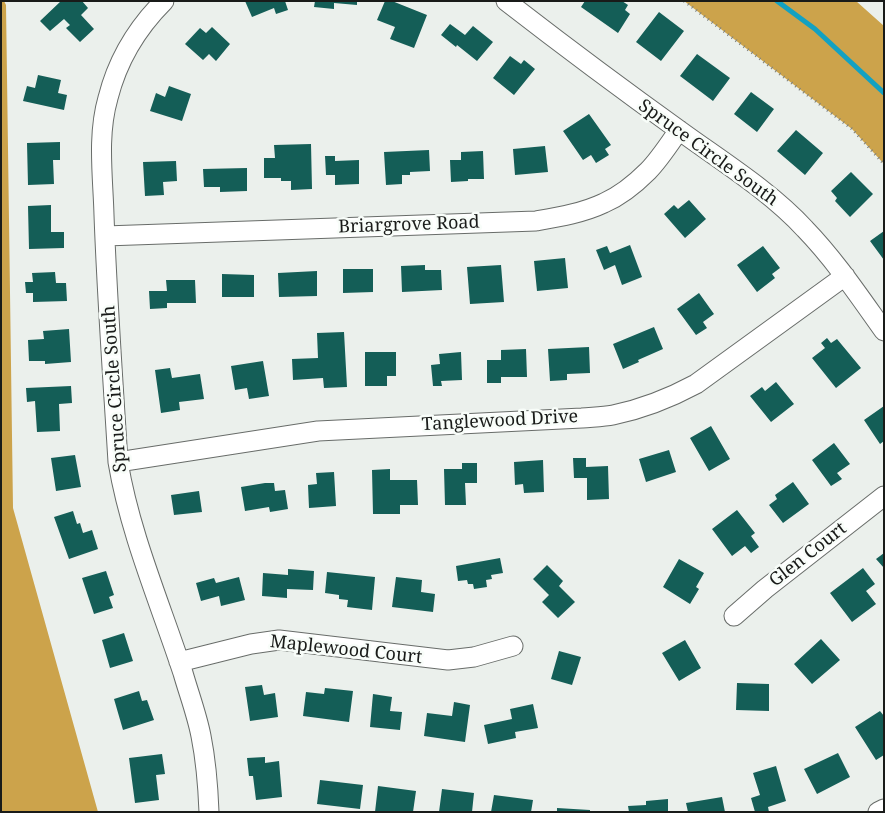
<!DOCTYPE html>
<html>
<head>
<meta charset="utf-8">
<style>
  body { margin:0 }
  #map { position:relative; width:885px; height:813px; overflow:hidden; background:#ebf0ec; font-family:"Noto Serif",serif }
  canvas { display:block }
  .frame { position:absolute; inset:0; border:2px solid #191b19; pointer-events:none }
</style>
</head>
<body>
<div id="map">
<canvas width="885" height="813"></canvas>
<div class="frame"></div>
</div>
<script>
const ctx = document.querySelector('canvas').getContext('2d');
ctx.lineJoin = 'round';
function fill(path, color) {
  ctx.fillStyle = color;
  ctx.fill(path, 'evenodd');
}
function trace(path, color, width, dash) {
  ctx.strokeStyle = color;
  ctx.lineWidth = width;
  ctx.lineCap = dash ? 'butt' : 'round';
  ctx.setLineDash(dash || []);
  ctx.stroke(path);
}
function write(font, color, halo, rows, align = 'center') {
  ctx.font = font + ' "Noto Serif",serif';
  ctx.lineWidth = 5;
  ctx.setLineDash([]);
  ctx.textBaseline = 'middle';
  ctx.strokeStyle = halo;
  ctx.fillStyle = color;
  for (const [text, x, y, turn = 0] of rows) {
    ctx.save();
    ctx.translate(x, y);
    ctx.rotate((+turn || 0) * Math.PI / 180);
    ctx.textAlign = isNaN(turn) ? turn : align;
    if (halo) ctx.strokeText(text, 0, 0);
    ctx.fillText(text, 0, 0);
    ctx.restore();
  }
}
fill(new Path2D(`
  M1,1H4L6,5L13,508L98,812H1Z
  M684,1H856L884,26V164L852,129Z`), '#cca34b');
trace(new Path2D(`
  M777,1L815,29L884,93`), '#13a1c2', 5);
fill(new Path2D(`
  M61,1H82L88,8L81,15L94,29L80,42L66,28L70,25L64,19L50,31L40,21Z
  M245,1H285L288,10L276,14L274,8L252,17Z
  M315,1H357V5L334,3V9L314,7Z
  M385,1H392L427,15L414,48L390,39L395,27L377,20Z
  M585,1H622L628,5L625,10L630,14L618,33L581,7Z
  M659,12L684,31L661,61L636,42Z
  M450,24L465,35L473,26L493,42L477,61L457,45L456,47L441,35Z
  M212,27L230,44L216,61L209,54L203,60L185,44L200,28L206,33Z
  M697,54L730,78L713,101L680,76Z
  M510,56L521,64L524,60L535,69L514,95L493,78Z
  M38,75L61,80L58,93L67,95L64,110L23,101L27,86L35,88Z
  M169,86L191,94L182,121L150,111L156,93L165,97Z
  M751,92L774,109L757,132L734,114Z
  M589,114L611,145L605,149L609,155L596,163L591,155L583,160L563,131Z
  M796,130L823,153L805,175L777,151Z
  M60,142V160H53L54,184L28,185L27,143Z
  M311,144L312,189L291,190V181H281V178H264V158H275L274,145Z
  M545,146L548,172L515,175L513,149Z
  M429,150L430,171L410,172V175H402V184L386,185L384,152Z
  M483,151L484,179H468V181L451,182L450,160H461V152Z
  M325,156H335V161L359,160V184L335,185V175H326Z
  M176,161L177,181L163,182L164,195L145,196L143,162Z
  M247,168V191L220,192V187H204L203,169Z
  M851,172L873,194L850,217L835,201L837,198L831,191Z
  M689,200L706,219L685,238L664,214L674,205L678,209Z
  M51,205V232H64V248L29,249L28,206Z
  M884,231V260L870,241Z
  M630,245L642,277L622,285L615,265L604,270L596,250L607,246L610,253Z
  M763,246L780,268L772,274L775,278L757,292L737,265Z
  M565,258L568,288L537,291L534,261Z
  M425,265V270H441L442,290L402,292L401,266Z
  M501,265L504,302L470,304L467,267Z
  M343,269H373V292L343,293Z
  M317,271V296L279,297L278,273Z
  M55,272L56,283H66L67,301L33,302V293H26L25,282H33L32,273Z
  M222,274L254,275V297H222Z
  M166,280H195L196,303H167V308L150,309L149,291H167Z
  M699,293L714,314L703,322L707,328L696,335L677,309Z
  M654,327L663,349L638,360L639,362L623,369L613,344Z
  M69,329L71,362L45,364V361H29L28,340L44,339L43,331Z
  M344,332L347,387L324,388L323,378L293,380L292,359L318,358L317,333Z
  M827,338L831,343L837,339L861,368L836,388L812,358L825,348L821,343Z
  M589,347L590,373L567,374V380L550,381L548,349Z
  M526,349L527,377H501V383H487V360H501V350Z
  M365,352H396V376H387V386H365Z
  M461,352L462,380L441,381L442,386H433L431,365L440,364L439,354Z
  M263,361L269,396L249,399L247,388L235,390L231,366Z
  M170,368L172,378L200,374L204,399L179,402L180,410L161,413L155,370Z
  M776,382L794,404L771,422L750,396L762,387L765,391Z
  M71,386L72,403L59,404L60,431L37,432L35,401L27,402L26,388Z
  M884,406V441L880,444L864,420Z
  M711,426L730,459L709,471L690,438Z
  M834,443L850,464L837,473L842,479L831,486L812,460Z
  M669,450L676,472L646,482L639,459Z
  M75,455L81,487L56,491L51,458Z
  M573,458H586V467L608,466L609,499L587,500V478H574Z
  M543,460L544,492L524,493L523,484L515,485L514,462Z
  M462,463H477V483H465L466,505H445L444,469H462Z
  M390,469V480H417L418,505H400V514H373L372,470Z
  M334,472L336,506L309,508L308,485L317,484L316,473Z
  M793,482L809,504L783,523L769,505L777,499L775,495Z
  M265,483H274L275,491L285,490L288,509L270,512L269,507L245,511L241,487Z
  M199,491L202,512L174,515L171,495Z
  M737,510L755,533L751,536L759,547L751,553L745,546L732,556L712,529Z
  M73,511L77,524L80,523L83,533L92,530L98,549L69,559L54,517Z
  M884,553V568L876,559Z
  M500,558L503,573L491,575L492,579L486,580L487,587L474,589L473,584H468L467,580L458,581L456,566Z
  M679,559L704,573L696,587L699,589L690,604L663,587Z
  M547,565L563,581L559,586L575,602L558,618L542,602L549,595L533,579Z
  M863,568L875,584L866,591L876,604L852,622L830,593Z
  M288,569L314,571L313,590L287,589V598L262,596L263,573L288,575Z
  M106,571L114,595L109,597L113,608L94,614L82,578Z
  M327,572L375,577L372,610L347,607L348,600L339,599V595L325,593Z
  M239,577L245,600L221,606L219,596L201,601L196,583L214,578L216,583Z
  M396,577L422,580L421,592L435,594L433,612L392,607Z
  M124,633L133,661L110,668L102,640Z
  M821,639L840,660L812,684L794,664Z
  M685,640L701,668L679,681L662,653Z
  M559,651L581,657L572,685L551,679Z
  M737,683L769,684V711L736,710Z
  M262,685L264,695L275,693L278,717L250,721L245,687Z
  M325,688L353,691L349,722L303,716L306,692L324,694Z
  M139,691L142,701L147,700L154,720L123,730L114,699Z
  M373,694L392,697L390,711L402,712L400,730L370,727Z
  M454,702L470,705L465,742L424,736L427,713L452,716Z
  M533,704L538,728L515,732L516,738L488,744L484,725L512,719L510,709Z
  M880,711L884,716V755L876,760L855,727Z
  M838,753L850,777L817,794L804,769Z
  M162,754L165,774L156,775L159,800L135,803L129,758Z
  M265,757V763L279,761L282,797L256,800L253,776H249L247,758Z
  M776,766L786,801L768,807L769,812H755L751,798L760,795L753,773Z
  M320,780L363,785L360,809L317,804Z
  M378,786L416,791L413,812H375Z
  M442,789L474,793L472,812H439Z
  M494,795L533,800L531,812H491Z
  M722,797L725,812H688L686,803Z
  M668,799V812H629L628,806L646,805V801Z
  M557,808L590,810V812H557Z`), '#145e57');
const minor = new Path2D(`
  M164,1C137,28 117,62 108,98C97,136 103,177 104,215C107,298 113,380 118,462C130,534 160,603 183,673C189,694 197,715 201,736C206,761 208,786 209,812
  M506,1C564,46 623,90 683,133C723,162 771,192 805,229C835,260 859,296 884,331
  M105,236L536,221C559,217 583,213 604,203C620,196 636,183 648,171C659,160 670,143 679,130
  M118,462L318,431L582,418C592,417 603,417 613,415C642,409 670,398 696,384L845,276
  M734,616L765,589L884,496
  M179,662L251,644L279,640L448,660L474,657L513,646
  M878,812L884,809`);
trace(minor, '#686c69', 21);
trace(new Path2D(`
  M684,1L852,129L884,164`), '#7d817e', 3, [1, 4]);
trace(minor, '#fff', 19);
write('18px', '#191b19', '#f8fdf9', [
  ["Spruce Circle South",708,153,36],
  ["Briargrove Road",409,225,-2],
  ["Spruce Circle South",115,389,-94],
  ["Tanglewood Drive",500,421,-3],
  ["Glen Court",808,555,-38],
  ["Maplewood Court",346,650,6]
]);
</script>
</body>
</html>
